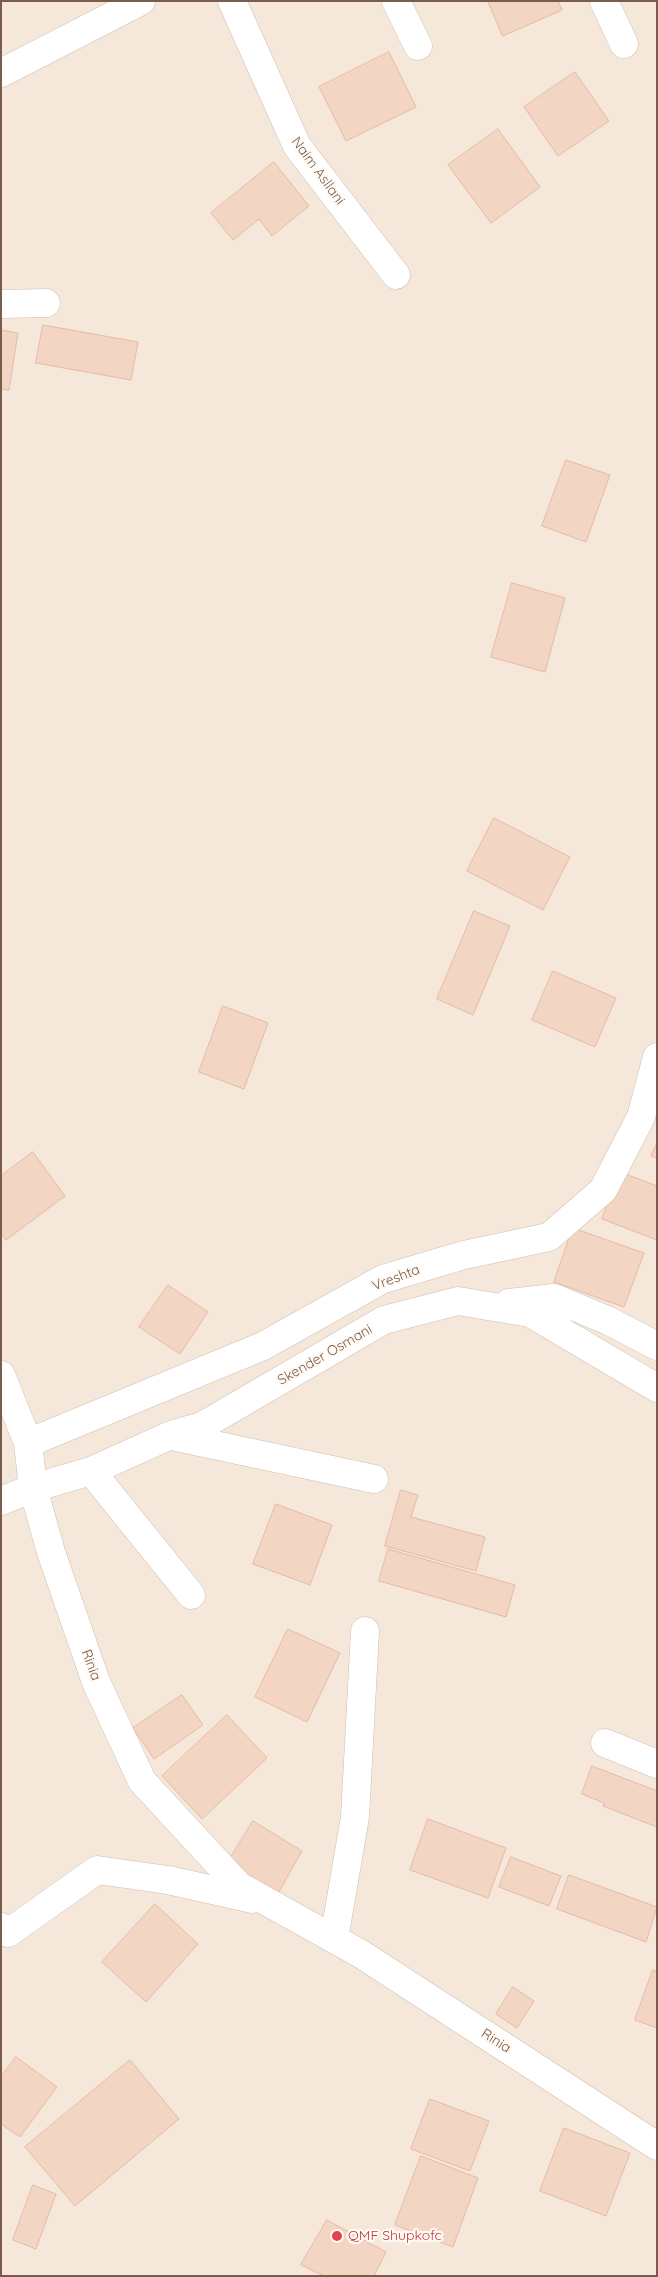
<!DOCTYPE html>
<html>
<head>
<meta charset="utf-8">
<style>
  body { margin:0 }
  #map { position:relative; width:658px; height:2277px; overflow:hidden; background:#fdf6ec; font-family:Quicksand,sans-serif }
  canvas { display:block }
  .frame { position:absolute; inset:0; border:2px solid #7a5c4d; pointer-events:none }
</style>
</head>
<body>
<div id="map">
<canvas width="658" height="2277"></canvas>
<div class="frame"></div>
</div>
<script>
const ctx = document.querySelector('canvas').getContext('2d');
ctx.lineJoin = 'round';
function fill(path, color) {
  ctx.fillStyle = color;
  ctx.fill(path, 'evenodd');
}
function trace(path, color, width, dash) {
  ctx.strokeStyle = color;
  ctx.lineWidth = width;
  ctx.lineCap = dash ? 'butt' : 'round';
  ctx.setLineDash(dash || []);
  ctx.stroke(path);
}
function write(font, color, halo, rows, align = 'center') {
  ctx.font = font + ' Quicksand,sans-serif';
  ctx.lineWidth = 4.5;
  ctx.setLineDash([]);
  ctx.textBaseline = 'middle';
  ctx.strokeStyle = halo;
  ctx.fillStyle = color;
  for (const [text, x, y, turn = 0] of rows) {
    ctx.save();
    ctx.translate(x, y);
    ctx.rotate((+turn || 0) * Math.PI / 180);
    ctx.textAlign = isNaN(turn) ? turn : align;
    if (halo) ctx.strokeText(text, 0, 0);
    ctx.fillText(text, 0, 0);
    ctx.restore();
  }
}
fill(new Path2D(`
  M1,1H657V2276H1Z`), '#f5e8da');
const building = new Path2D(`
  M488,1H558L562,10L503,36Z
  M389,52L416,107L346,141L319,87Z
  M575,72L609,121L558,156L524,107Z
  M498,129L540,187L491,223L448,165Z
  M274,162L309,206L272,236L259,219L233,240L211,213Z
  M43,325L138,342L131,380L36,363Z
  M1,330L18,333L9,390L1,389Z
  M566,460L610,475L586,542L542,526Z
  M512,583L565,598L545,672L491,657Z
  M494,818L570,857L543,910L467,871Z
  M474,911L510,926L473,1015L437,999Z
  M553,971L616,998L595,1047L532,1020Z
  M223,1006L268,1023L244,1089L199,1072Z
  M657,1143V1158L651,1156Z
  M33,1152L65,1196L6,1240L1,1233V1176Z
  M620,1172L657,1186V1240L602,1219Z
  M573,1228L644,1253L624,1307L554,1282Z
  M168,1285L208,1312L180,1354L139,1327Z
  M401,1490L418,1495L411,1517L485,1537L476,1571L385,1546Z
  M276,1504L332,1525L310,1585L253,1564Z
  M388,1549L515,1585L506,1617L379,1581Z
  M288,1629L340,1653L307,1722L255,1697Z
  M182,1695L203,1725L154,1759L133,1728Z
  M227,1715L267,1758L202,1819L162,1776Z
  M592,1766L657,1791V1827L603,1806L604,1803L582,1794Z
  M428,1819L506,1848L488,1898L410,1870Z
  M253,1821L302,1851L276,1897L225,1867Z
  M511,1857L561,1876L549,1906L499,1887Z
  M569,1875L657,1907L646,1942L557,1909Z
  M155,1904L198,1944L146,2002L102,1962Z
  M653,1970L657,1972V2028L635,2020Z
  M513,1987L534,2001L517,2028L496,2014Z
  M16,2057L57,2087L20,2137L1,2124V2077Z
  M130,2060L179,2119L75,2206L25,2147Z
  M430,2099L489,2121L470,2171L411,2149Z
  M564,2128L630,2153L606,2216L540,2191Z
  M421,2156L478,2178L453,2247L395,2225Z
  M33,2185L56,2194L36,2249L13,2240Z
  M327,2220L386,2252L374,2276H324L301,2265Z`);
fill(building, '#f3d5c3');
trace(building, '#e6bba3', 1);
const minor = new Path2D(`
  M232,1L297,146L396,275
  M396,1L418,46
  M604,1L624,44
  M1,73L141,1
  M1,304L46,303
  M509,1303L554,1298L609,1321L657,1346
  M1,1375L28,1443L33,1488L51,1552L96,1682L142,1781L239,1886L361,1954L657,2146
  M172,1436L374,1479
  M28,1443L263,1346L383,1279L464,1255L549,1237L603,1190L641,1117L657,1057
  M91,1471L191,1595
  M1,1501L33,1488L91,1471L171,1435L202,1426L384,1320L458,1301L530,1313L657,1388
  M605,1743L657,1764
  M1,1927L8,1933L97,1870L168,1880L253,1899
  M334,1939L355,1817L365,1631`);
trace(minor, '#d1beb0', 29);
trace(minor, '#fff', 28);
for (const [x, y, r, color] of [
  [337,2236,6,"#e0444e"]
]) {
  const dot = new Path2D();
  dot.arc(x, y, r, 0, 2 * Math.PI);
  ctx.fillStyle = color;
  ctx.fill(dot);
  trace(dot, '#fffaf3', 2);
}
write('14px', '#7a5c4d', '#fffaf3', [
  ["Naim Asllani",318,171,54],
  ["Vreshta",396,1278,-21],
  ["Skender Osmani",325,1355,-30],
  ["Rinia",91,1665,70],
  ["Rinia",496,2041,33]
]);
write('14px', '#be3a42', '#fffaf3', [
  ["QMF Shupkofc",348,2236]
], 'left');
</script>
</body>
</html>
